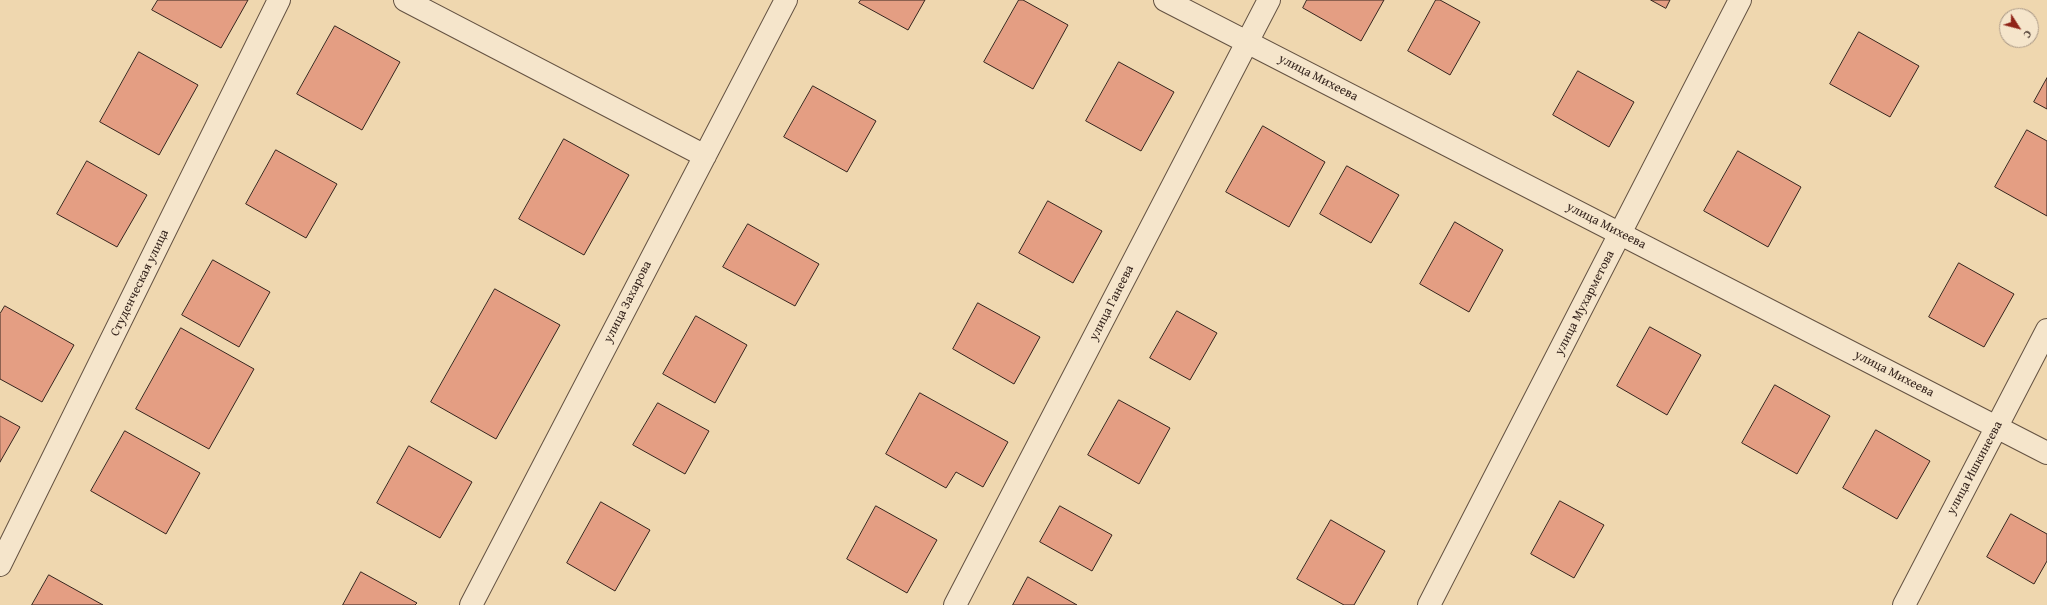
<!DOCTYPE html>
<html>
<head>
<meta charset="utf-8">
<style>
  body { margin:0 }
  #map { position:relative; width:2047px; height:605px; overflow:hidden; background:#efd7af; font-family:"Gentium Book Plus",serif }
  canvas { display:block }
  .north { position:absolute; left:1999px; top:8px; width:40px; height:40px; box-sizing:border-box; background:#f5e5cb; border:1px solid #a99886; border-radius:50%; rotate:126deg; font-size:11px; font-weight:700; line-height:16px; text-align:center; color:#36251e }
  .north::after { content:''; display:block; margin:auto; width:14px; height:18px; background:#8f2418; clip-path:polygon(50% 0,100% 100%,50% 72%,0 100%) }
</style>
</head>
<body>
<div id="map">
<canvas width="2047" height="605"></canvas>
<div class="north">С</div>
</div>
<script>
const ctx = document.querySelector('canvas').getContext('2d');
ctx.lineJoin = 'round';
function fill(path, color) {
  ctx.fillStyle = color;
  ctx.fill(path, 'evenodd');
}
function trace(path, color, width, dash) {
  ctx.strokeStyle = color;
  ctx.lineWidth = width;
  ctx.lineCap = dash ? 'butt' : 'round';
  ctx.setLineDash(dash || []);
  ctx.stroke(path);
}
function write(font, color, halo, rows, align = 'center') {
  ctx.font = font + ' "Gentium Book Plus",serif';
  ctx.lineWidth = 3.5;
  ctx.setLineDash([]);
  ctx.textBaseline = 'middle';
  ctx.strokeStyle = halo;
  ctx.fillStyle = color;
  for (const [text, x, y, turn = 0] of rows) {
    ctx.save();
    ctx.translate(x, y);
    ctx.rotate((+turn || 0) * Math.PI / 180);
    ctx.textAlign = isNaN(turn) ? turn : align;
    if (halo) ctx.strokeText(text, 0, 0);
    ctx.fillText(text, 0, 0);
    ctx.restore();
  }
}
const building = new Path2D(`
  M158,0H248L221,48L152,10Z
  M861,0H925L908,30L859,3Z
  M1019,0H1023L1068,25L1033,89L984,62Z
  M1307,0H1384L1361,41L1303,8Z
  M1436,0H1440L1480,22L1450,75L1408,51Z
  M1651,0H1670L1666,8Z
  M335,26L400,62L362,130L297,94Z
  M1859,32L1919,66L1890,117L1830,84Z
  M139,52L198,85L159,155L100,122Z
  M1119,62L1174,92L1141,151L1086,121Z
  M1578,71L1634,102L1609,147L1553,115Z
  M2047,78V109L2034,102Z
  M813,86L876,121L847,172L784,137Z
  M1263,126L1325,162L1289,227L1226,192Z
  M2027,130L2047,141V216L1995,187Z
  M564,139L629,175L584,255L519,219Z
  M276,150L337,184L306,238L246,204Z
  M1738,151L1801,187L1768,247L1704,211Z
  M87,161L147,195L117,247L57,214Z
  M1347,166L1399,195L1371,243L1320,214Z
  M1048,201L1102,231L1073,283L1019,253Z
  M1455,222L1503,250L1469,312L1420,284Z
  M748,224L819,264L795,306L723,267Z
  M213,260L270,292L239,347L182,315Z
  M1959,263L2014,294L1984,347L1929,317Z
  M495,289L560,325L496,439L431,402Z
  M978,303L1040,337L1014,384L953,349Z
  M5,306L74,345L42,402L0,379V314Z
  M1177,311L1217,333L1190,380L1150,358Z
  M696,316L747,345L715,403L663,374Z
  M1650,327L1701,355L1667,415L1617,386Z
  M181,328L254,369L209,449L136,409Z
  M1775,385L1830,416L1797,474L1742,443Z
  M920,393L1008,442L983,487L956,472L946,488L886,454Z
  M1119,400L1170,428L1139,484L1088,455Z
  M658,403L709,431L685,474L633,445Z
  M0,416L20,427L0,462Z
  M1876,430L1930,461L1897,519L1843,488Z
  M125,431L200,473L166,534L91,491Z
  M409,446L472,482L440,538L377,503Z
  M1560,501L1604,525L1574,578L1531,554Z
  M601,502L650,530L615,591L567,563Z
  M876,506L937,540L907,593L847,559Z
  M1060,506L1112,535L1092,571L1040,542Z
  M2011,514L2047,534V561L2034,584L1987,557Z
  M1331,520L1385,551L1354,605H1344L1297,579Z
  M361,572L417,603L415,605H343Z
  M49,575L103,605H32Z
  M1028,577L1077,605H1013Z`);
fill(building, '#e49e83');
trace(building, '#36251e', 1);
const street = new Path2D(`
  M405,0L705,156
  M1165,0L2047,453
  M0,565L279,0
  M471,605L786,0
  M955,605L1269,0
  M1429,605L1740,0
  M1904,605L2047,330`);
trace(street, '#645242', 24);
trace(street, '#f5e5cb', 22);
write('13px', '#36251e', '#f5e5cb', [
  ["улица Михеева",1318,78,27],
  ["улица Михеева",1606,226,27],
  ["Студенческая улица",140,283,-64],
  ["улица Захарова",628,302,-63],
  ["улица Ганеева",1112,303,-63],
  ["улица Мухарметова",1585,303,-63],
  ["улица Михеева",1894,374,27],
  ["улица Ишкинеева",1975,468,-62]
]);
</script>
</body>
</html>
